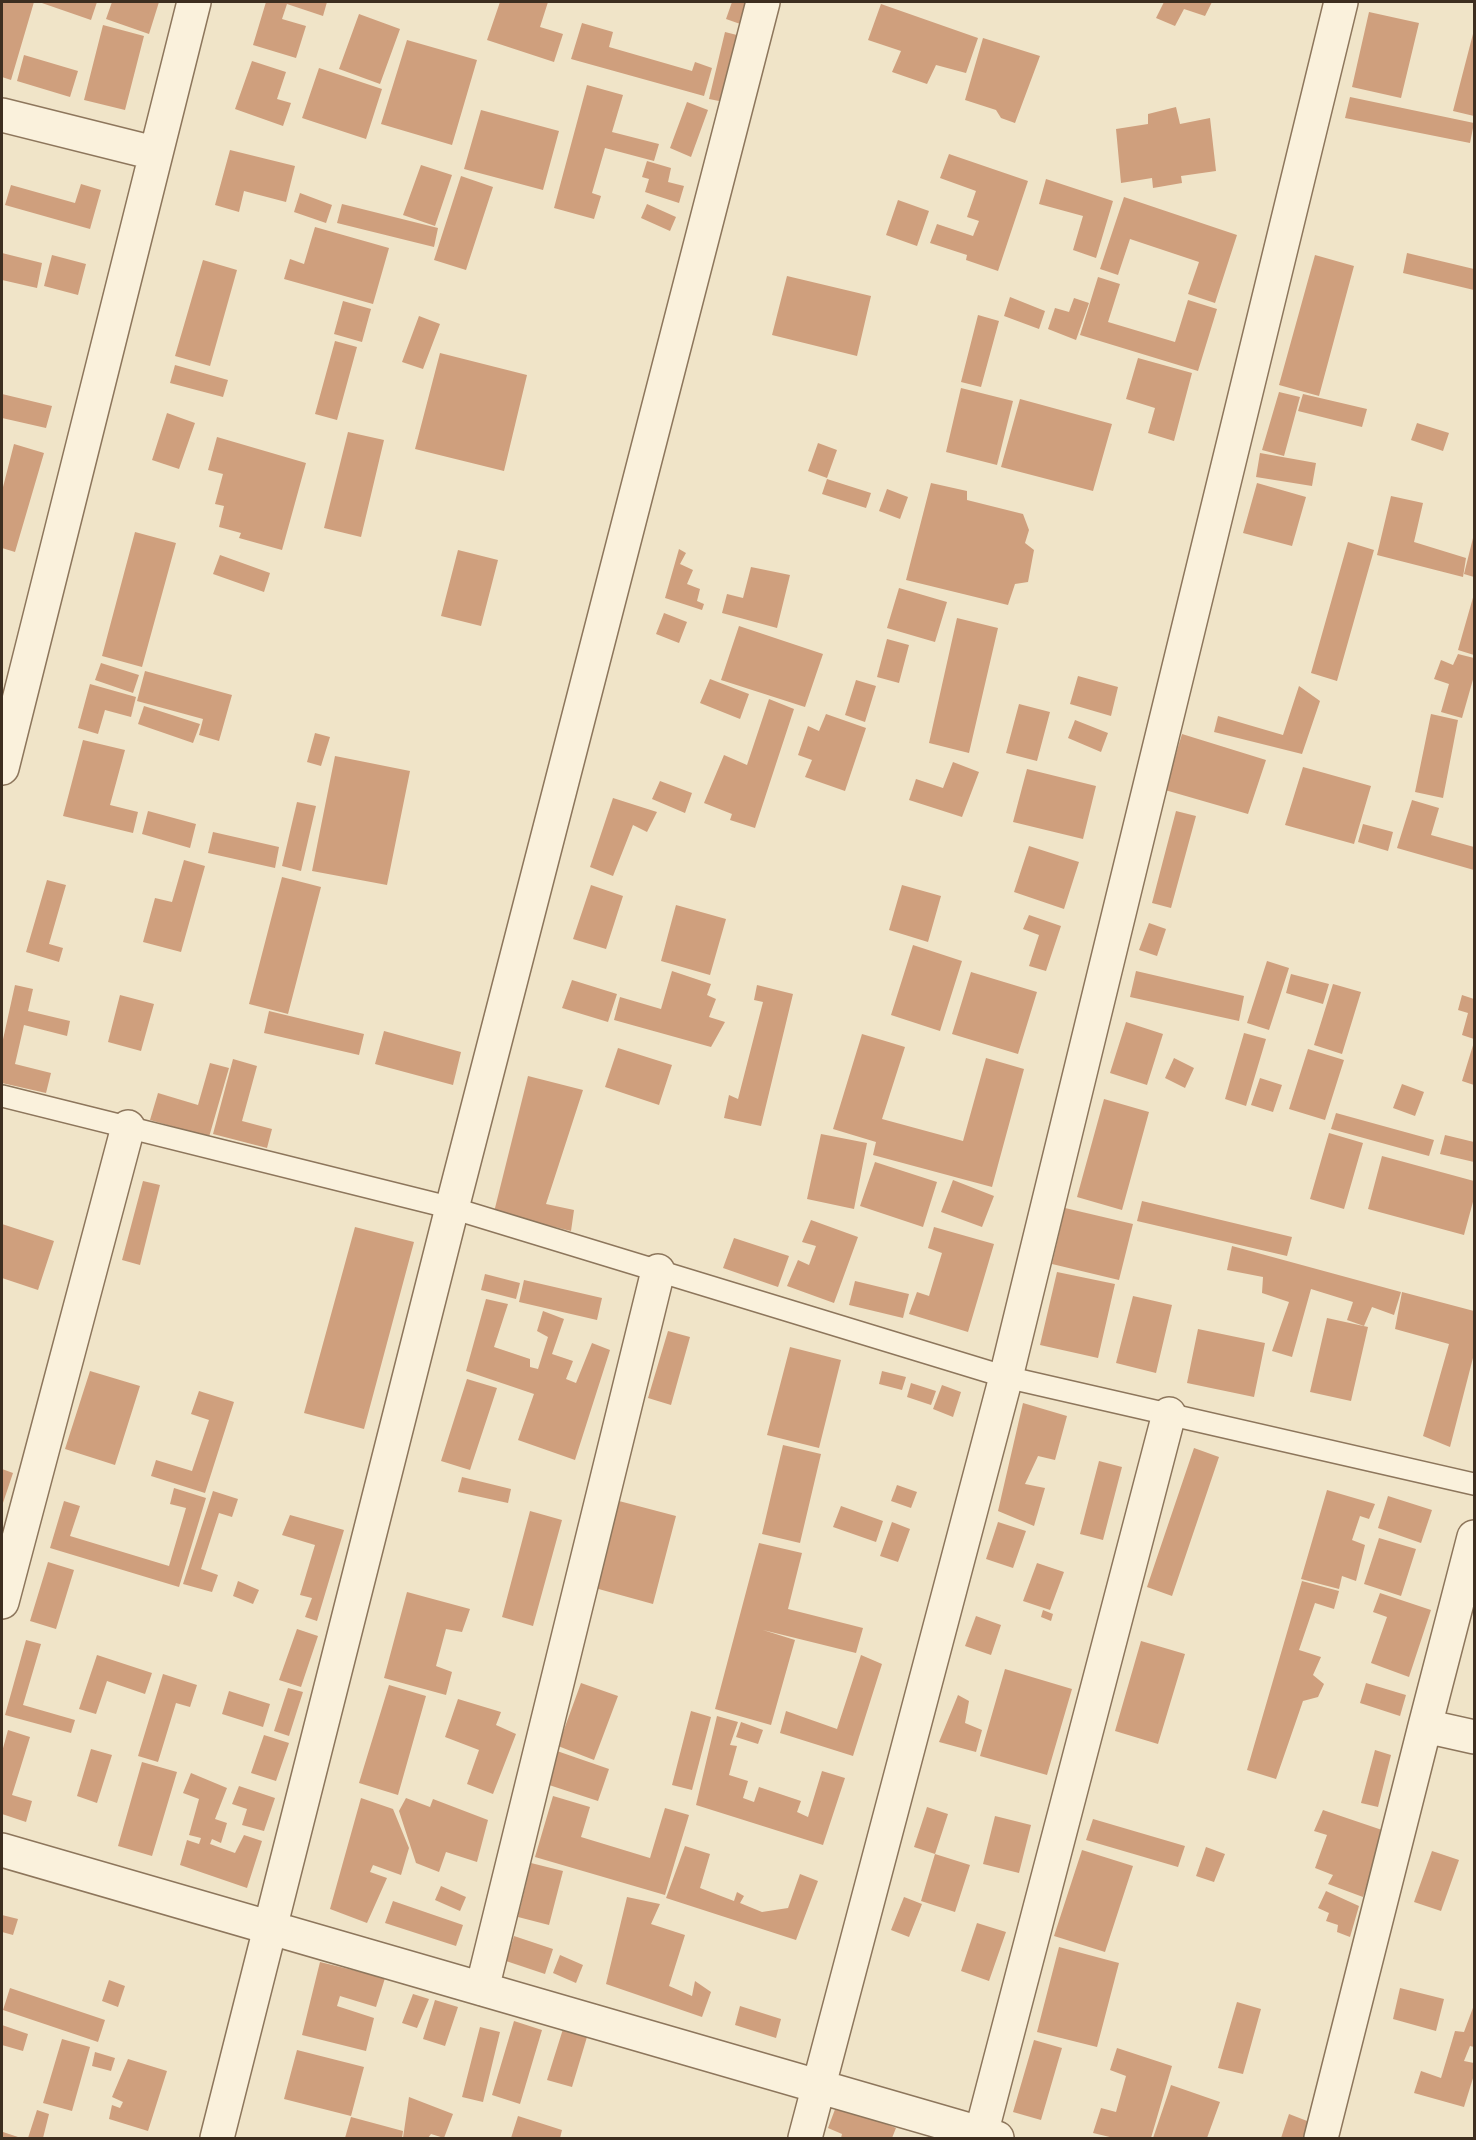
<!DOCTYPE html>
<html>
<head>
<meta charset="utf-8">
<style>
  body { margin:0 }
  #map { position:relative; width:1476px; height:2140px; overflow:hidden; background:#f0e4c8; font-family:Spectral,serif }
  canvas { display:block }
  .frame { position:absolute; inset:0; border:3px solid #3d2e20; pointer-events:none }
</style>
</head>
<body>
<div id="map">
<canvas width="1476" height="2140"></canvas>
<div class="frame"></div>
</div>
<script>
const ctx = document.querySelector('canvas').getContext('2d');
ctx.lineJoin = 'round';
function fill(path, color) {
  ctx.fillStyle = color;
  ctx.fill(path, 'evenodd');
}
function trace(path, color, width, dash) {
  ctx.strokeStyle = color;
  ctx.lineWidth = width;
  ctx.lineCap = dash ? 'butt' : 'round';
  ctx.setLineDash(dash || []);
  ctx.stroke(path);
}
fill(new Path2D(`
  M2,2H34L11,80L2,77Z
  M39,2H97L91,20Z
  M112,2L123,3V2H159L149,34L106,19Z
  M266,2H327L323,16L287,4L282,19L306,26L296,58L253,45Z
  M500,2H548L540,27L563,34L554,62L487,40Z
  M732,2H753L746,26L726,19Z
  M1164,2H1212L1205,16L1184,9L1175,26L1156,18Z
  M881,4L978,38L966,73L936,65L927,84L892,72L901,51L868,40Z
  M1369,12L1419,23L1401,98L1352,87Z
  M359,14L400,29L380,84L339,69Z
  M582,23L613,32L609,47L692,71L695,62L712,68L704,96L571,59Z
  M103,25L144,36L125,110L84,100Z
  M1474,30V116L1453,111Z
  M725,32L745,37L729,103L709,99Z
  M983,38L1040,56L1015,123L1001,118L996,110L965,100Z
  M407,40L477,60L452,145L381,124Z
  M24,55L78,71L70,97L17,81Z
  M252,61L286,72L277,99L291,103L283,126L235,109Z
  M319,68L382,89L366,139L302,118Z
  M587,85L623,95L612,132L659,144L654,161L605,148L592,193L601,196L594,219L554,208Z
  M1350,97L1474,123L1470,143L1345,118Z
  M687,102L708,110L691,157L670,148Z
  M1176,107L1180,124L1210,118L1216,171L1181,176L1182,183L1153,188L1152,178L1121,183L1116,129L1148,124V114Z
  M481,110L559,131L543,190L464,169Z
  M230,150L295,166L286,202L244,191L239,212L215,205Z
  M949,154L1028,181L998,271L966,260L967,255L930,243L937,224L973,236L979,221L967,217L976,191L940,178Z
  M647,161L671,168L668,182L684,186L679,203L645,192L649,179L642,177Z
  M421,165L452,175L435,226L403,215Z
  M461,176L493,187L466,270L434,260Z
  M1046,179L1113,201L1096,258L1073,250L1083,216L1039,204Z
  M81,184L101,190L90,229L5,205L11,185L75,203Z
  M300,193L332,205L326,223L294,212Z
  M1124,197L1237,235L1215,303L1188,294L1199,262L1130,239L1118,275L1100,269Z
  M898,200L929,211L917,246L886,235Z
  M342,204L438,228L434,247L337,223Z
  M647,204L676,217L670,231L641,218Z
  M315,227L389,248L373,304L284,279L290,259L304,264Z
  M2,253L42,263L37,288L2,280Z
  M1407,253L1474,269V290L1403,273Z
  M52,255L86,264L78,295L44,286Z
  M1315,255L1354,266L1319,396L1279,385Z
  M203,260L237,270L210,366L175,356Z
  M787,276L871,296L857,356L772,335Z
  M1098,277L1120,284L1108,322L1175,342L1188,300L1217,309L1198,371L1080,335Z
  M1010,297L1045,311L1039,329L1004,316Z
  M1074,298L1089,303L1076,340L1048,329L1055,308L1069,312Z
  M343,301L371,309L362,342L334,334Z
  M978,315L999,321L981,387L961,382Z
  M419,316L440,324L423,369L402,362Z
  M335,341L357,347L337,420L315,414Z
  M440,353L527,375L504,471L415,449Z
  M1138,358L1192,373L1174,441L1148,433L1155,408L1126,399Z
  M175,365L228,380L223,397L170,383Z
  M961,388L1013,401L997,465L946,452Z
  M1279,392L1300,397L1284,456L1262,450Z
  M2,394L52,406L46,428L2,418Z
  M1303,394L1367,409L1362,427L1298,411Z
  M1020,399L1112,424L1093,491L1001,467Z
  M167,413L195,423L179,469L152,460Z
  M1417,423L1449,433L1443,451L1411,440Z
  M348,432L384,440L361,537L324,528Z
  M217,437L306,463L282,550L239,538L241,533L219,527L224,506L215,504L223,474L208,470Z
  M818,443L837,450L827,478L808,471Z
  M14,444L44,453L15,552L2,548V491Z
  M1260,453L1316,463L1312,486L1256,477Z
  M827,479L871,493L866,508L822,494Z
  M931,483L967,491V500L1023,514L1029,530L1025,543L1034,550L1028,582L1015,584L1008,605L906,580Z
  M1257,483L1306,497L1292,546L1243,533Z
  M887,489L908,497L900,519L879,511Z
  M1391,496L1423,503L1414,542L1466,558L1463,577L1377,555Z
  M135,532L176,543L142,667L102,656Z
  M1474,534V577L1464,574Z
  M1348,542L1374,550L1337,681L1311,673Z
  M679,549L686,553L680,564L693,570L687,584L700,589L697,601L704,604L702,610L665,598Z
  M458,550L498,560L481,626L441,616Z
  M220,555L270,573L264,592L213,574Z
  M751,567L790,575L777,628L722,613L727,594L743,598Z
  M899,588L947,602L935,642L887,628Z
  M1474,594V655L1458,650Z
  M664,613L687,622L679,643L656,634Z
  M957,618L998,628L969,753L929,743Z
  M739,626L823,654L805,707L721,680Z
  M887,639L909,645L899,683L877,677Z
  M1458,654L1474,658V676L1462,718L1441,712L1449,684L1434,679L1441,660L1453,665Z
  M101,663L139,675L133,693L95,680Z
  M145,671L232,695L219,741L199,735L203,719L137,701Z
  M1078,676L1118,687L1111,716L1070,704Z
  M710,679L749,694L740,719L700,703Z
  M856,680L876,686L865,722L845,715Z
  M90,684L136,697L131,717L105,710L98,734L78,728Z
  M1299,686L1320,701L1302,754L1214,732L1218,716L1283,735Z
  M769,699L794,709L755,828L730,820L732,814L704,803L724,755L747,765Z
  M1019,704L1050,712L1037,761L1006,753Z
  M144,706L200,724L193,743L138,724Z
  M826,714L866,728L845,791L805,777L812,760L798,755L808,726L819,731Z
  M1431,714L1458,720L1443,798L1415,792Z
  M1075,720L1108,733L1101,752L1068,738Z
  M315,733L330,737L321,766L307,762Z
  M1182,734L1266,760L1248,814L1165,790Z
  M83,740L125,750L110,805L138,812L133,833L63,816Z
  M335,756L410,771L387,885L312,871Z
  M953,762L979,772L962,817L909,800L916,779L943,788Z
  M1303,767L1371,786L1354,844L1285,825Z
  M1027,769L1096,786L1083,839L1013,822Z
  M660,781L692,793L685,813L652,799Z
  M613,798L657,812L647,832L633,825L613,876L590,867Z
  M1412,800L1439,808L1431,835L1474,847V870L1397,848Z
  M297,802L316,806L301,871L282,866Z
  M148,811L196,824L190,848L142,834Z
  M1176,811L1196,816L1171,908L1152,903Z
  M1363,824L1393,832L1388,851L1358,842Z
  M213,832L279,847L275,868L208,853Z
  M1029,846L1079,862L1064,909L1014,892Z
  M184,860L205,866L181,952L143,942L155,898L172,902Z
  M282,877L321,887L288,1014L249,1004Z
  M47,880L66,885L49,944L63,948L59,962L26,952Z
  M591,885L623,896L606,949L573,939Z
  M902,885L941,896L928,942L889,930Z
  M676,905L726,919L710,975L661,961Z
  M1029,915L1061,926L1046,971L1029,966L1039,935L1023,929Z
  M1149,923L1166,929L1157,956L1139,950Z
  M913,945L962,961L940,1031L891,1015Z
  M1267,961L1289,968L1269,1030L1247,1023Z
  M672,971L711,984L707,995L716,999L709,1017L725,1022L711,1047L614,1020L620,997L661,1009Z
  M1136,971L1244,996L1239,1021L1130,997Z
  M971,972L1037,992L1018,1054L952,1034Z
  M1291,974L1329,984L1323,1004L1286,993Z
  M572,980L617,994L608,1022L562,1008Z
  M1333,984L1361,992L1342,1054L1314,1045Z
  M15,985L33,989L28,1011L70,1021L67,1036L24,1025L15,1064L51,1073L46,1093L2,1083V1044Z
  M757,985L793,994L761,1126L724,1118L729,1095L738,1099L763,1002L754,1000Z
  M120,995L154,1004L141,1051L108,1042Z
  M1462,995L1474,999V1039L1462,1035L1468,1013L1458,1010Z
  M269,1011L364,1034L359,1055L264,1033Z
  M1126,1022L1163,1034L1147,1085L1110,1073Z
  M384,1031L461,1052L453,1085L375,1064Z
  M1244,1033L1266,1039L1246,1106L1225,1099Z
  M862,1034L905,1047L882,1119L963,1141L986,1058L1024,1069L992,1187L873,1155L876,1142L833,1129Z
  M1474,1042V1085L1462,1081Z
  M618,1048L672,1065L659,1105L605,1087Z
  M1308,1049L1344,1060L1325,1120L1289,1109Z
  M1174,1058L1194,1068L1185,1088L1165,1078Z
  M233,1059L257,1066L242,1121L272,1129L267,1148L213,1134Z
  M210,1063L229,1068L209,1137L150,1120L158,1093L198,1105Z
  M528,1076L583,1090L546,1204L574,1210L571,1231L494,1212Z
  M1260,1078L1282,1085L1273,1112L1251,1105Z
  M1402,1084L1424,1092L1415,1116L1393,1108Z
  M1104,1099L1149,1112L1122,1210L1077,1197Z
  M1336,1113L1434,1140L1429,1156L1331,1129Z
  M1329,1133L1363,1143L1344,1209L1310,1199Z
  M821,1134L867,1143L854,1209L807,1199Z
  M1445,1135L1474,1142V1162L1440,1154Z
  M1382,1156L1474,1181V1198L1464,1235L1368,1209Z
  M875,1162L937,1182L923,1227L860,1206Z
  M953,1180L994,1196L982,1227L941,1212Z
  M143,1181L160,1185L140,1265L122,1260Z
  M1142,1201L1292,1237L1287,1256L1137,1221Z
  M1065,1208L1133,1224L1119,1280L1052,1264Z
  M811,1220L858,1237L834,1303L787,1286L798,1260L809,1265L816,1246L802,1242Z
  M2,1224L54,1241L38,1290L2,1278Z
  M355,1227L414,1242L364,1429L304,1413Z
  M934,1227L994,1244L968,1332L909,1314L917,1292L929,1296L942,1253L928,1248Z
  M734,1238L789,1256L778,1287L723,1268Z
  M1232,1246L1401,1292L1394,1315L1372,1307L1364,1326L1347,1320L1353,1302L1311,1289L1292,1357L1272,1351L1289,1302L1262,1293L1263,1277L1227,1270Z
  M1057,1272L1115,1284L1098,1358L1040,1345Z
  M485,1274L520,1283L516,1299L481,1290Z
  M524,1280L602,1298L597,1320L519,1302Z
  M855,1281L909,1294L903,1318L849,1305Z
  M1402,1292L1474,1311V1354L1450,1447L1423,1436L1449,1344L1395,1329Z
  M1133,1296L1172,1305L1156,1373L1116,1363Z
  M486,1299L508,1304L494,1347L530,1359V1367L538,1369L548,1337L537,1331L543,1311L564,1319L552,1354L573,1361L566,1379L576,1383L592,1343L610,1350L575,1460L518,1440L534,1394L466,1371Z
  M1327,1318L1368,1327L1351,1401L1310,1392Z
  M1198,1329L1265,1343L1254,1397L1187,1383Z
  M668,1331L690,1337L671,1405L648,1398Z
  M790,1347L841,1360L819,1448L767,1435Z
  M90,1371L140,1386L115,1465L65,1449Z
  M882,1371L906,1377L902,1390L879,1384Z
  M467,1379L497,1388L470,1470L441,1461Z
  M911,1383L936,1391L931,1405L907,1397Z
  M942,1385L961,1392L953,1417L933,1409Z
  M199,1391L234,1402L205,1493L151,1476L156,1460L192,1471L209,1420L191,1414Z
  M1023,1403L1067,1416L1055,1460L1038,1456L1025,1484L1045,1488L1034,1526L998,1511Z
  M783,1445L821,1454L800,1543L762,1534Z
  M1194,1448L1219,1457L1172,1596L1147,1587Z
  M1099,1461L1122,1467L1103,1540L1080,1534Z
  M2,1469L13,1473L2,1506Z
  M462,1477L511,1489L508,1503L458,1492Z
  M897,1485L917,1492L911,1508L891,1501Z
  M174,1488L206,1498L179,1587L50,1548L64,1501L80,1506L70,1536L169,1566L186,1508L170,1504Z
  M1327,1490L1375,1504L1369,1519L1360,1516L1352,1540L1365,1545L1356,1581L1342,1576L1339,1589L1301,1579Z
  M213,1491L238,1499L232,1517L219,1513L201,1569L218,1575L212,1592L183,1584Z
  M1388,1496L1432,1510L1421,1543L1378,1528Z
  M619,1501L676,1516L653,1604L595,1588Z
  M841,1506L883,1521L876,1542L833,1527Z
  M530,1511L562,1520L533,1626L502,1617Z
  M290,1515L344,1530L317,1621L305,1617L312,1598L300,1595L315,1545L282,1535Z
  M892,1522L910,1529L898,1562L880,1556Z
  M998,1522L1026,1531L1013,1568L986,1559Z
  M1379,1538L1416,1549L1401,1596L1364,1584Z
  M759,1543L802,1553L788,1609L863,1628L856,1653L763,1630L795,1640L771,1725L715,1709Z
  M48,1562L74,1570L56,1629L30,1621Z
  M1037,1563L1064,1572L1050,1610L1023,1601Z
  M238,1581L259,1590L253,1604L233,1596Z
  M1302,1581L1339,1591L1334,1609L1315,1603L1299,1650L1321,1657L1313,1675L1324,1684L1318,1697L1303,1701L1276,1779L1247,1770Z
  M407,1592L470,1609L462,1632L446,1629L436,1666L452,1672L446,1695L384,1678Z
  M1380,1593L1431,1610L1409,1677L1371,1663L1387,1617L1373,1612Z
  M1043,1610L1053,1614L1051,1621L1041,1617Z
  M976,1616L1001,1625L991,1655L965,1646Z
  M297,1629L318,1636L301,1687L279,1680Z
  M26,1640L41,1644L23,1705L75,1720L71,1733L5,1715Z
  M1141,1641L1185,1654L1158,1744L1115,1731Z
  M97,1655L152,1673L145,1694L107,1681L96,1714L79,1709Z
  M861,1655L882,1664L853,1756L780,1733L786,1711L837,1729Z
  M1005,1669L1072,1689L1047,1775L980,1756Z
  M163,1674L197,1685L190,1707L176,1703L158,1762L138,1756Z
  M581,1683L618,1696L594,1760L558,1746Z
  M1366,1683L1406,1695L1400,1716L1360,1703Z
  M389,1685L426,1696L398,1795L359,1783Z
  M288,1688L303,1692L289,1736L274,1731Z
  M229,1691L270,1704L263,1727L222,1714Z
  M958,1695L969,1701L965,1723L982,1730L976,1752L939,1742Z
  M458,1699L501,1712L496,1725L516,1734L493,1794L467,1784L479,1750L445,1737Z
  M691,1711L711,1717L692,1790L672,1785Z
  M717,1716L738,1722L730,1745L737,1746L729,1775L748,1781L743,1798L754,1802L759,1787L801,1801L797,1812L808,1817L822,1771L845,1778L823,1845L696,1805Z
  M741,1722L763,1730L758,1744L736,1737Z
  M8,1730L30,1737L12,1795L32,1801L26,1822L2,1814V1752Z
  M264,1735L289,1743L276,1781L251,1773Z
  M91,1749L112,1755L97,1803L77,1796Z
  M1375,1750L1391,1755L1378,1807L1361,1803Z
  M557,1751L609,1769L598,1801L546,1784Z
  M142,1762L177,1772L152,1856L118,1846Z
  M191,1773L227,1788L215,1819L227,1823L221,1843L212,1839L210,1844L235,1853L244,1835L262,1841L247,1888L180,1865L187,1840L199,1844L201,1838L189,1835L199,1799L183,1793Z
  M239,1786L275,1798L264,1831L242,1825L247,1809L232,1804Z
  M553,1796L590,1807L581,1837L650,1858L665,1808L689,1815L665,1895L535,1857Z
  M361,1798L393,1809L409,1848L401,1875L373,1865L370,1872L387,1878L367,1923L330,1909Z
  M406,1798L430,1807L433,1799L488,1820L477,1862L446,1852L439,1872L416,1863L399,1811Z
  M927,1807L948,1814L935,1854L914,1847Z
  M1323,1810L1385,1831L1363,1897L1328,1884L1333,1875L1315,1868L1327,1835L1314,1831Z
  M995,1816L1031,1825L1019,1873L983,1864Z
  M1093,1819L1185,1846L1178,1867L1086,1840Z
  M685,1846L710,1854L700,1888L734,1901L737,1892L744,1896L740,1903L762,1912L788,1908L800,1874L818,1881L796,1940L666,1898Z
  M1206,1847L1225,1854L1214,1882L1196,1876Z
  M1082,1850L1133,1866L1105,1952L1054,1936Z
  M1432,1851L1459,1860L1441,1911L1414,1902Z
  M935,1854L970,1865L955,1912L921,1901Z
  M531,1863L563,1871L549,1925L518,1917Z
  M441,1886L466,1897L460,1911L435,1900Z
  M1326,1891L1359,1906L1350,1937L1337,1932L1338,1925L1326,1921L1329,1913L1318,1908Z
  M627,1897L660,1904L651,1924L685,1935L669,1986L692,1996L695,1981L711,1992L702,2017L606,1984Z
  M904,1897L922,1904L909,1937L891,1930Z
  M393,1901L463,1925L456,1946L385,1923Z
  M2,1915L18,1919L13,1935L2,1932Z
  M977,1923L1006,1932L989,1981L961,1971Z
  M514,1936L553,1949L545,1974L506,1961Z
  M1059,1947L1119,1963L1097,2047L1037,2032Z
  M560,1955L583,1965L576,1983L553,1973Z
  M320,1962L385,1978L376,2007L340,1996L337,2006L374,2018L366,2051L302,2035Z
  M109,1980L125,1986L118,2007L102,2001Z
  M10,1988L105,2020L98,2042L3,2010Z
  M1400,1988L1444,1999L1436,2031L1393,2019Z
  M413,1994L429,1999L417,2028L402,2023Z
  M435,2000L458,2007L445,2046L423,2039Z
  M1237,2002L1261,2009L1243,2074L1218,2068Z
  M1474,2005V2047L1470,2046L1464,2061L1474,2063V2075L1464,2107L1414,2093L1421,2071L1441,2078L1455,2031L1464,2032Z
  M740,2006L781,2019L776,2038L735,2025Z
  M514,2021L542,2030L520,2104L492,2095Z
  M2,2025L28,2034L23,2051L2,2045Z
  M480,2027L500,2032L483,2102L462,2097Z
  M563,2029L587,2037L572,2087L547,2080Z
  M62,2039L90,2047L72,2111L43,2103Z
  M1034,2040L1062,2048L1041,2120L1013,2112Z
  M1117,2048L1172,2066L1151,2138H1114L1093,2133L1101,2108L1116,2112L1126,2076L1110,2070Z
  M297,2050L364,2067L351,2116L284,2099Z
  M95,2052L115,2058L111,2071L92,2066Z
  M128,2059L167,2071L148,2131L109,2119L112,2105L120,2108L123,2102L112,2097Z
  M1171,2085L1220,2102L1207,2138H1153Z
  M409,2097L453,2114L444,2138L431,2134L428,2138H403Z
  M837,2104L896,2128L892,2138H841L842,2134L828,2128Z
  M37,2110L49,2114L43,2138H28Z
  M1289,2114L1315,2124L1309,2138H1281Z
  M518,2116L562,2130L560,2138H511Z
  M351,2117L403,2131L402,2138H345Z
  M3,2132L21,2138H2Z`), '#cf9f7d');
const lane = new Path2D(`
  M2,1096L452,1208L1006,1377L1474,1484`);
const street = new Path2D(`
  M2,115L154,153
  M2,768L194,2
  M2,1602L128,1127
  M1425,1726L1474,1737
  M2,1850L997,2138
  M482,1989L658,1271
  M981,2134L1169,1414
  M217,2138L452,1208L763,2
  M805,2138L1006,1377L1341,2
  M1321,2138L1425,1726L1474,1537`);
trace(lane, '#8d765c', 24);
trace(street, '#8d765c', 36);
trace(lane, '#faf1dc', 21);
trace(street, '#faf1dc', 33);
</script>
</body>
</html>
